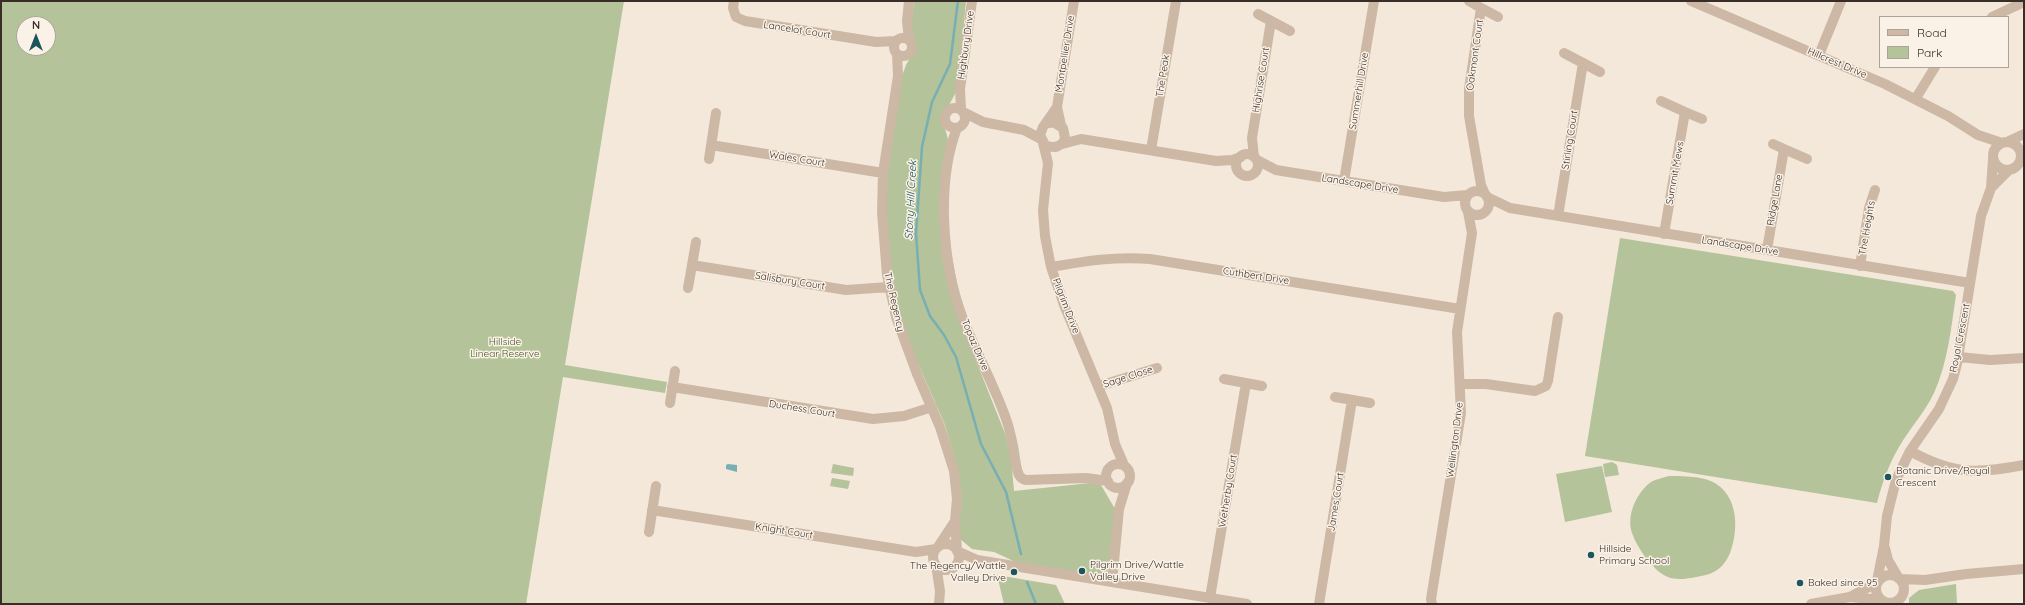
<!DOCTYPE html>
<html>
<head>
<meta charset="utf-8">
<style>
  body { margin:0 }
  #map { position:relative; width:2025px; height:605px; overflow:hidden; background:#f3e8da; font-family:Quicksand,sans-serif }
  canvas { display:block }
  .frame { position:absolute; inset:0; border:2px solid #382d27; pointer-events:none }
  .legend { position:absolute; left:1879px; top:16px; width:130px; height:52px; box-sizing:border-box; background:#fbf2e7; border:1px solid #ada39a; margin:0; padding:5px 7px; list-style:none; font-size:12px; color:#382d27 }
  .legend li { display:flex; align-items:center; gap:8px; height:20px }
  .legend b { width:20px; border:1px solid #ada39a }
  .north { position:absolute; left:16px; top:16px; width:40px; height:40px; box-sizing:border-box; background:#fbf2e7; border:1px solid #ada39a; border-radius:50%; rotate:0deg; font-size:11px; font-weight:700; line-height:16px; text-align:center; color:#382d27 }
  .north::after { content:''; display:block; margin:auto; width:14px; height:18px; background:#1a565c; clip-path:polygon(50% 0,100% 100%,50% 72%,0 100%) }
</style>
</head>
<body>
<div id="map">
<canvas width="2025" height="605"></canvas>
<div class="frame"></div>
<ul class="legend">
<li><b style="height:5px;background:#ccb8a5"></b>Road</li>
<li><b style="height:11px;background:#b4c399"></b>Park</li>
</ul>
<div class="north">N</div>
</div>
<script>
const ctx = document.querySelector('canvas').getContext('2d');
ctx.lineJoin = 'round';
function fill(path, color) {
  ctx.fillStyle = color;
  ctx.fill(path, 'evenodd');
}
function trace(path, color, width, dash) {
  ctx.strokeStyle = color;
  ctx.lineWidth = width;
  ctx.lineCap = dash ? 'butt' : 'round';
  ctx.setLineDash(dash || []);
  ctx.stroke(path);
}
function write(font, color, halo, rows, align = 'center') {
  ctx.font = font + ' Quicksand,sans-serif';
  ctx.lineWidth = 3;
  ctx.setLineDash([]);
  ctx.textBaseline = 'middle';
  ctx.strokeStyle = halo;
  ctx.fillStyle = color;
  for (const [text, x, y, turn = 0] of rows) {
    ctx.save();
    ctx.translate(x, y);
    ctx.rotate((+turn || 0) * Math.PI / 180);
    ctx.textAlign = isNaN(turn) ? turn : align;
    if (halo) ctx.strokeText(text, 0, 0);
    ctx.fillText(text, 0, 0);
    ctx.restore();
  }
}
fill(new Path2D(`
  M1,1H624L565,365L667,382L665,393L563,377L526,604H1ZM24,24H48V48H24Z
  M914,1H966L960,65L955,94L942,118L948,139L941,198L967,338L1006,436L1011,458L1014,491L1091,483L1101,485L1115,509L1110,567L1106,574L1098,577L1020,564L994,552L972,549L959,538L958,471L945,425L909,343L898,308L887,243V172L902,76L906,65L915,49L911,26Z
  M1620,238L1953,291L1956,295C1951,328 1948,362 1934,393C1925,412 1910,428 1899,447C1889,464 1882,483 1877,503L1585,456Z
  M1612,462L1617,465L1619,475L1605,477L1603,464Z
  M833,464L854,468L853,476L831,473Z
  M1602,466L1612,512L1565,522L1556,474Z
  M1669,476C1681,476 1693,476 1705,479C1738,488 1740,527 1730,553C1724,567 1715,574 1701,576C1692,578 1677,581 1668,577C1659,574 1651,564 1645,557C1640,549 1635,542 1632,533C1626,515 1637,492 1651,482C1656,479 1663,478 1669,476Z
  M832,478L850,481L848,489L830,486Z
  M997,575L1056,585L1065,604H1004Z
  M1956,584L1957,604H1909V598L1919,590Z`), '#b4c399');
fill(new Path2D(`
  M728,464L737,465V472L726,469V465Z`), '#77afb2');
trace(new Path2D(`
  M958,1L950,64L932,102L922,147L916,233L920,290L930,316L944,335L956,357L981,444L1006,492L1021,554
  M1027,582L1036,604`), '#77afb2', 2.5);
trace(new Path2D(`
  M734,1L733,8L736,17L745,21L876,42L895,41
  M909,1L907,21L909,40
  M1469,1L1481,8L1469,89V116L1481,185L1485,194
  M1691,1L1885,84L1948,116L1978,135L2002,143
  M1481,8L1498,17
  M1258,14L1290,31
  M1992,17L2024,2
  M894 47a9 9 0 1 1 18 0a9 9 0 1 1-18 0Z
  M897,54L898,76L883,173L882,212L887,275L896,317L917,374L940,427L954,471L957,499L955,521L957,550
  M1819,55L1841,1
  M1583,63L1600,72
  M1916,98L1935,67
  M1661,101L1685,112L1664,234
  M945 118a10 10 0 1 1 20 0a10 10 0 1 1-20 0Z
  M961,110L960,89L972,1
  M963,112L983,122L1024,130L1041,139
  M1685,112L1702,119
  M1045,124L1053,122L1063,128L1065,138C1062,147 1054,149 1045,145L1040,135L1043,127L1057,107
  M1061,125L1057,107L1074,1
  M957,128C936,183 942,264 963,319C976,352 993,383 1005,416C1009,426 1011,436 1013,446C1015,455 1015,467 1019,475C1021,479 1023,479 1026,480L1086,478L1108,481
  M1993 156a14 14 0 1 1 28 0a14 14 0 1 1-28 0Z
  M2007,142L2024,134
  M1043,143L1048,163L1043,210L1045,236L1051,267L1064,305L1107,408L1115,444L1124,465
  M1062,144L1081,139L1216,161L1232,160L1241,157
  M711,145L883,173
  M1784,149L1807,159
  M1151,150L1176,1
  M1236 165a11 11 0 1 1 22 0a11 11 0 1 1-22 0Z
  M1254,157L1252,138L1271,21
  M709,159L716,113
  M1257,160L1276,170L1344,181L1444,197L1467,195
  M1344,181L1374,1
  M1991,188L2009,170
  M1465 203a12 12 0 1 1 24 0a12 12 0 1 1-24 0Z
  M1487,197L1510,208L1970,283
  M1558,216L1583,63L1564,53
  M1767,250L1784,149L1773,144
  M692,265L846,290L889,287
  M1860,266L1869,208L1875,190
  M1051,267C1086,261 1115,256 1150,259L1460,309
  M688,288L696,242
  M1959,357L1990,360L2024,358
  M1224,379L1262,386
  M1460,384H1486L1535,391L1546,386L1548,381L1558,317
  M1099,386L1157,368
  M672,387L873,419L904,416L932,407
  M1335,397L1370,403
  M670,403L675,371
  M1910,451C1954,475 1976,474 2024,465
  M1106 476a12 12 0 1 1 24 0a12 12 0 1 1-24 0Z
  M652,510L916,552L936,549
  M649,532L656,486
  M933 557a13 13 0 1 1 26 0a13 13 0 1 1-26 0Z
  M938,547L955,521
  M1885,548L1888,560L1898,577
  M957,551L977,560L1247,604
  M936,565L940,591L939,604
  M1876 589a14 14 0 1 1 28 0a14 14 0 1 1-28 0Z
  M1901,579L1925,580L1966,574L2024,569
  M1877,581L1884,546L1887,516L1896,480L1910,451L1939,409L1953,379L1957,364L1981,216L1991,188L1993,159
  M1112,582L1119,509L1127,483
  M1850,597L1876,583
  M1210,598L1246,383
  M1319,604L1352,400
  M1432,604L1431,599L1461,413L1457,332L1472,233L1468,212
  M1811,604L1850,597L1881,600`), '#ccb8a5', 10);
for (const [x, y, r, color] of [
  [1888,477,4,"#1a565c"],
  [1591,555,4,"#1a565c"],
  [1082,571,4,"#1a565c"],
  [1014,572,4,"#1a565c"],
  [1800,583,4,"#1a565c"]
]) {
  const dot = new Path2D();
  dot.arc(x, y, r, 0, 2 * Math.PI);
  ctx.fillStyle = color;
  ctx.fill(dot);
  trace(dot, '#fbf2e7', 1.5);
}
write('10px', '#382d27', '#fbf2e7', [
  ["Lancelot Court",797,30,9],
  ["Highbury Drive",966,45,-82],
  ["Montpellier Drive",1065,54,-81],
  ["Oakmont Court",1475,55,-82],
  ["Hillcrest Drive",1837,63,23],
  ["The Peak",1163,76,-81],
  ["Highrise Court",1261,80,-81],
  ["Summerhill Drive",1359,91,-81],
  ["Stirling Court",1570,140,-81],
  ["Wales Court",797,159,9],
  ["Summit Mews",1675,173,-80],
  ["Landscape Drive",1360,184,9],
  ["Ridge Lane",1775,200,-80],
  ["The Heights",1867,228,-80],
  ["Landscape Drive",1740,246,9],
  ["Cuthbert Drive",1256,276,9],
  ["Salisbury Court",790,281,9],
  ["The Regency",894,302,77],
  ["Pilgrim Drive",1066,306,69],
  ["Royal Crescent",1960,338,-79],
  ["Topaz Drive",975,345,67],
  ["Sage Close",1128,377,-18],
  ["Duchess Court",802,409,9],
  ["Wellington Drive",1455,440,-83],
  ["Wetherby Court",1228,491,-81],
  ["James Court",1336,502,-81],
  ["Knight Court",784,531,9]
]);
write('10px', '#455829', '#fbf2e7', [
  ["Hillside",505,342],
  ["Linear Reserve",505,354]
]);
write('10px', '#382d27', '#fbf2e7', [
  ["Botanic Drive/Royal",1896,471],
  ["Crescent",1896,483],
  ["Hillside",1599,549],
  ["Primary School",1599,561],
  ["Pilgrim Drive/Wattle",1090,565],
  ["Valley Drive",1090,577],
  ["The Regency/Wattle",1006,566,"right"],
  ["Valley Drive",1006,578,"right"],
  ["Baked since 95",1808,583]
], 'left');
write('italic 11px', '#1a565c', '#fbf2e7', [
  ["Stony Hill Creek",911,200,-87]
]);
</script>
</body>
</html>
